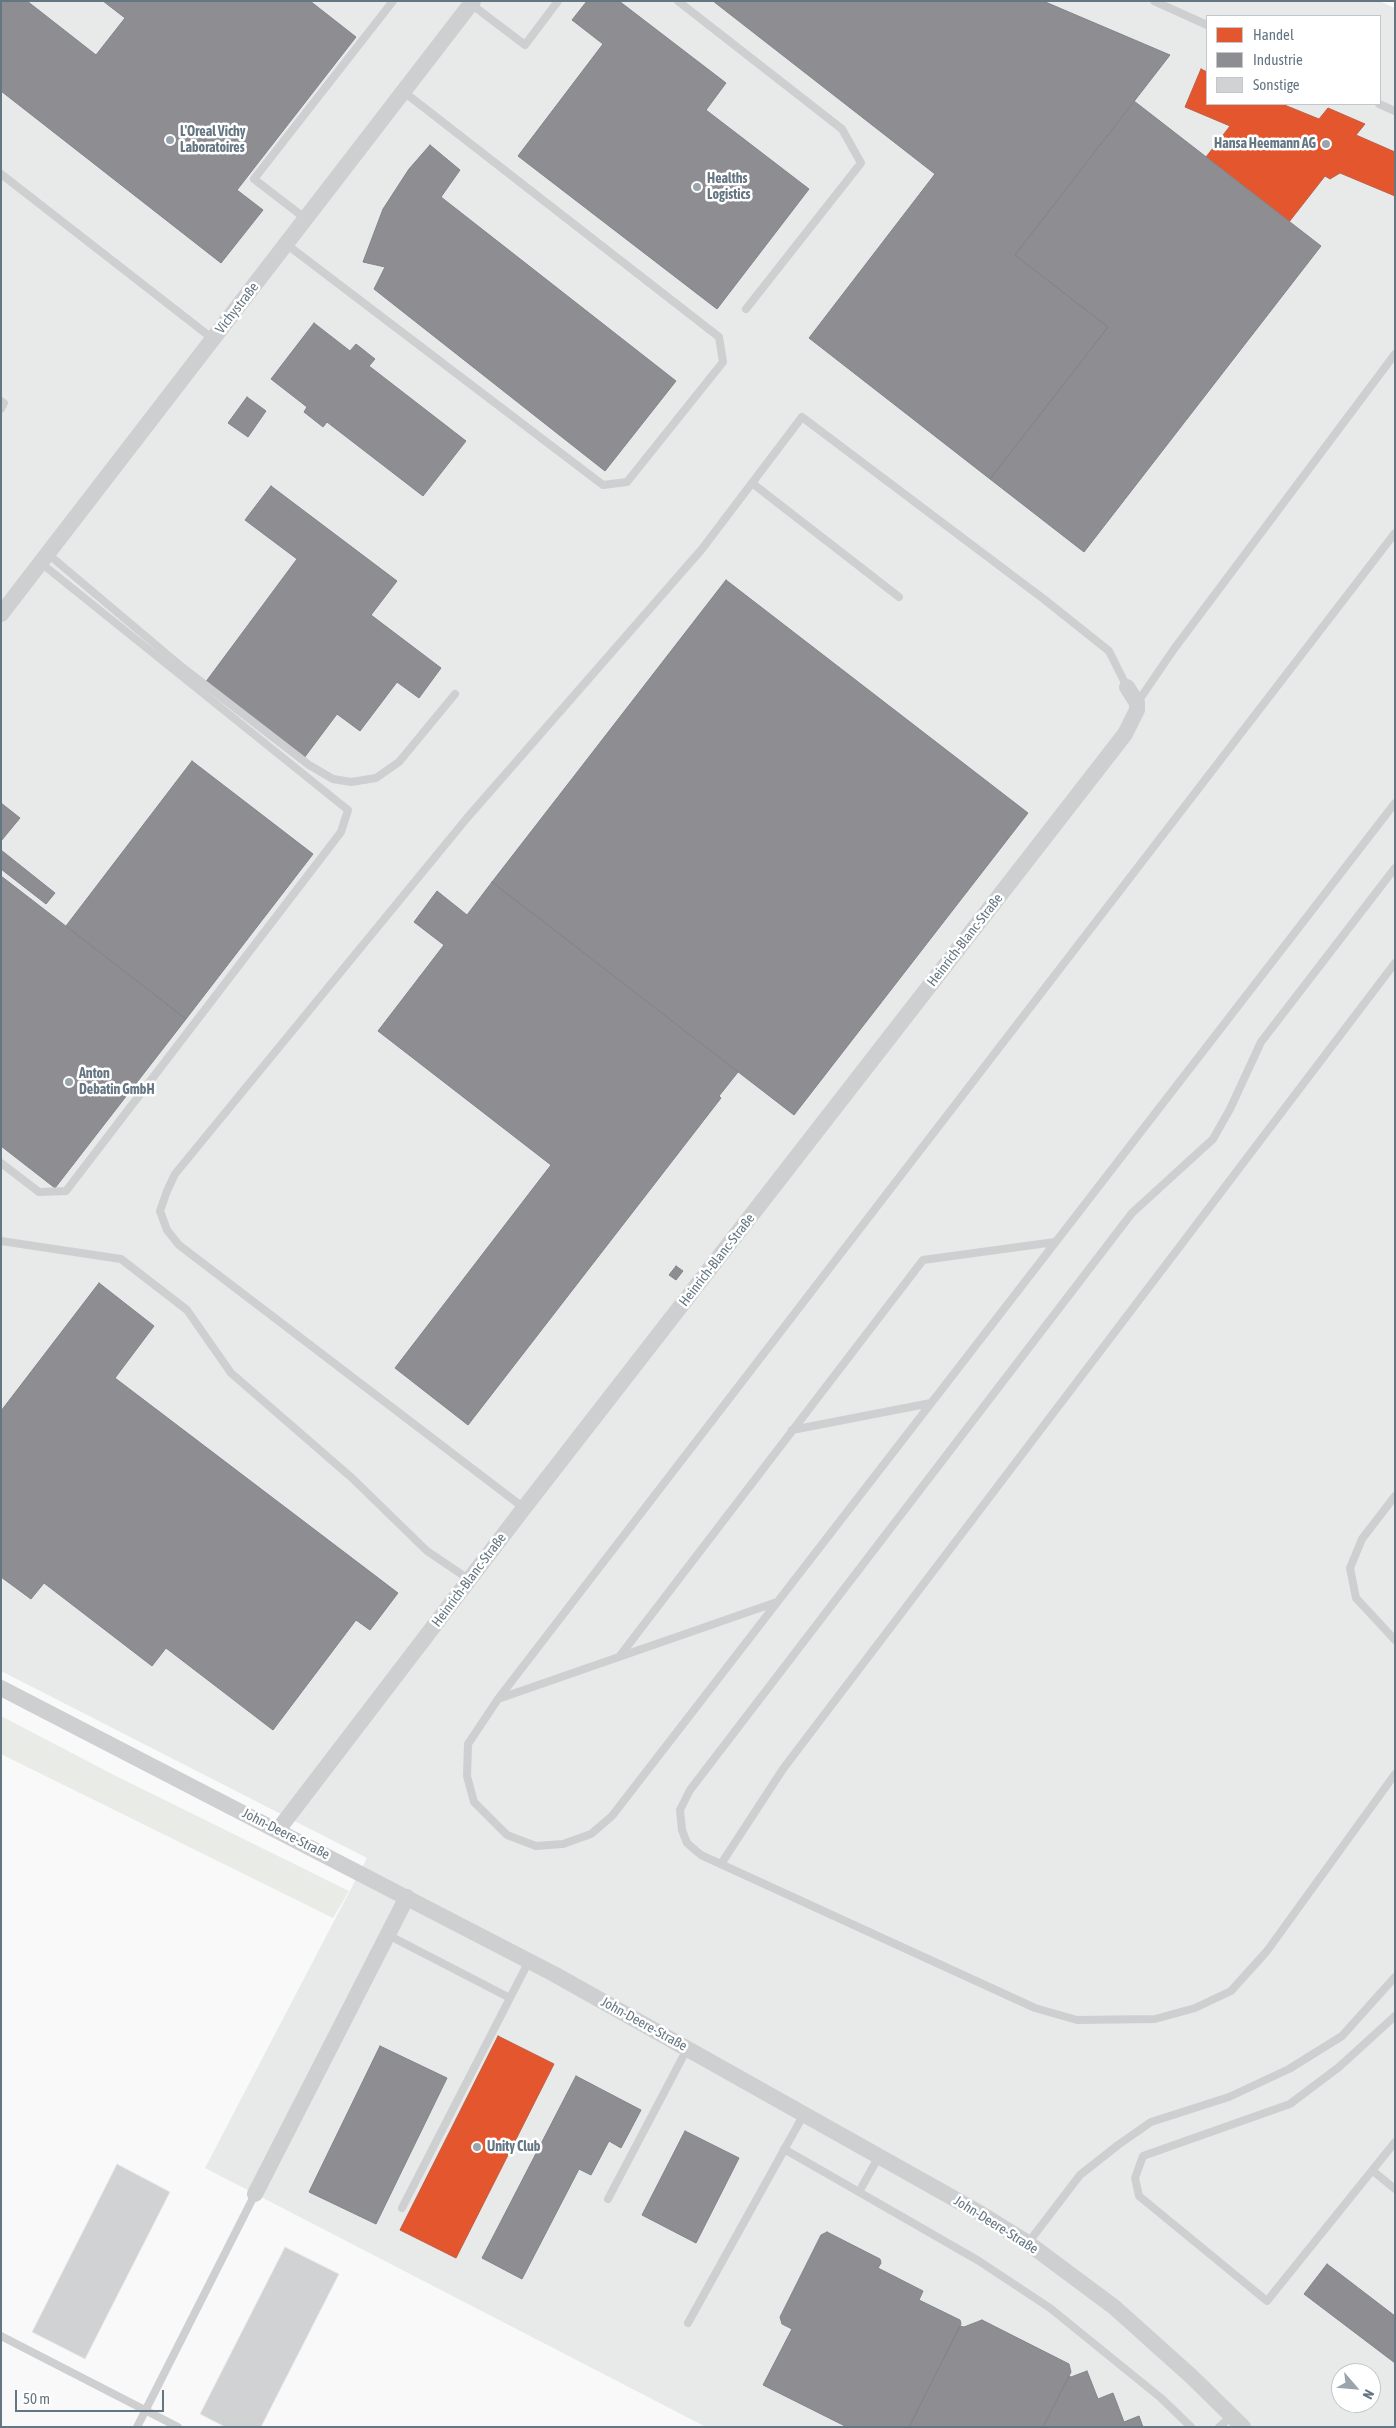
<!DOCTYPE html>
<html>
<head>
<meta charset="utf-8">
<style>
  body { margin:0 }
  #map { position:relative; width:1396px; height:2428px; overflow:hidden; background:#f9f9f9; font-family:"Asap Condensed",sans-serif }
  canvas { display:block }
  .frame { position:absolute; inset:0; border:2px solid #657683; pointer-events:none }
  .legend { position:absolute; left:1206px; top:15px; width:175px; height:90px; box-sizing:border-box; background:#fff; border:1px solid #c1c8cd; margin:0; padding:6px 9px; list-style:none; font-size:15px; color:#657683 }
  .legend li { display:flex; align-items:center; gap:10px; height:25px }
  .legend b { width:25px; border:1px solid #c1c8cd }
  .north { position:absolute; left:1331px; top:2363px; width:50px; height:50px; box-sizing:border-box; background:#fff; border:1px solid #c1c8cd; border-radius:50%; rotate:117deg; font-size:14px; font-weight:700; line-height:20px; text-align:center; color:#657683 }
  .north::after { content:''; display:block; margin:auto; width:18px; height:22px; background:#99a4ac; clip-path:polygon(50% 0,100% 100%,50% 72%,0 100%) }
  .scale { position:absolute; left:15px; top:2390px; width:149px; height:22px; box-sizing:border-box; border:2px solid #657683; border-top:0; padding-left:6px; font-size:15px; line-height:18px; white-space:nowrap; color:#657683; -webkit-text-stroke:4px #fff; paint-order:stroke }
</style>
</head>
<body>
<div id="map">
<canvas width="1396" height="2428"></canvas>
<div class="frame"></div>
<ul class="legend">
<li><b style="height:14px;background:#e4572e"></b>Handel</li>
<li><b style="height:14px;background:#8d8d92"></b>Industrie</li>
<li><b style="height:14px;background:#d0d2d3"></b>Sonstige</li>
</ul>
<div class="north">N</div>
<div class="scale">50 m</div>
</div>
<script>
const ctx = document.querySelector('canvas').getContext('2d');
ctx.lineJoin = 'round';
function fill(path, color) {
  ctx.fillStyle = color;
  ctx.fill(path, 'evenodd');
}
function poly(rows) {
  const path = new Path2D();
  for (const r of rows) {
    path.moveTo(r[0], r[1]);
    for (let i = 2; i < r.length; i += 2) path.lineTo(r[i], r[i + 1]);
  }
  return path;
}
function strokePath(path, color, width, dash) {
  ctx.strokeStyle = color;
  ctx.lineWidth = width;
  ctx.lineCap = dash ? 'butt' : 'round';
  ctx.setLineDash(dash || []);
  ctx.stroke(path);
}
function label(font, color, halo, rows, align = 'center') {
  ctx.font = font + ' "Asap Condensed",sans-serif';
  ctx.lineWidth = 5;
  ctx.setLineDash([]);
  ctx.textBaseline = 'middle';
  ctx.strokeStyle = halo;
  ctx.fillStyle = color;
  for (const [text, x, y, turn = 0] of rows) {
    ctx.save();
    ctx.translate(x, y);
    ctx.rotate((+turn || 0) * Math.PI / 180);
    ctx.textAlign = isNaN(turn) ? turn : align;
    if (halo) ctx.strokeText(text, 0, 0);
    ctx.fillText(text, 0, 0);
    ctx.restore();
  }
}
const built = poly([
  [1,1,1379,1,1395,8,1395,2427,706,2427,205,2168,367,1858,1,1671],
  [1207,16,1380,16,1380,104,1207,104],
  [1341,2373,1371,2373,1371,2403,1341,2403]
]);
const green = poly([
  [1,1716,114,1775,349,1891,333,1918,1,1754]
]);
const shops = poly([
  [1201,69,1207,72,1207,104,1282,104,1319,119,1328,108,1365,124,1356,135,1395,152,1395,196,1340,173,1330,179,1325,176,1289,222,1206,157,1230,126,1185,107,1201,69],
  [498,2036,554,2064,456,2258,400,2230,498,2036]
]);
const industry = poly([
  [1,1,27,1,96,55,125,18,103,1,310,1,356,37,237,190,263,210,221,263,1,91,1,1],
  [587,1,619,1,726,83,706,110,809,189,717,309,518,156,603,44,572,20,587,1],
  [713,1,1043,1,1170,55,1015,255,1108,327,990,479,809,338,935,174,713,1],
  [1134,101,1321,246,1084,552,990,479,1108,327,1015,255,1134,101],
  [430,145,460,170,441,197,676,381,605,471,374,289,385,267,363,262,383,209,409,169,430,145],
  [314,323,350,351,356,344,375,359,369,366,466,441,423,496,327,422,323,427,304,412,307,407,271,379,314,323],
  [247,397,266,411,248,437,228,423,247,397],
  [271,486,397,581,371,615,441,668,419,698,397,682,360,731,337,714,304,758,205,683,297,559,245,520,271,486],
  [726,580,1028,813,794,1115,492,882,726,580],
  [192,761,313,854,186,1019,66,926,192,761],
  [1,803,20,818,1,841,1,803],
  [1,850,55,893,46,904,1,869,1,850],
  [1,876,186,1019,55,1188,1,1146,1,876],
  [492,882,738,1072,719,1096,721,1098,468,1425,395,1368,551,1165,378,1031,444,945,414,922,437,891,467,915,492,882],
  [676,1266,683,1271,676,1280,669,1275,676,1266],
  [99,1283,154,1326,115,1378,398,1593,370,1630,356,1620,273,1730,166,1648,152,1666,44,1583,31,1599,1,1577,1,1411,99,1283],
  [380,2046,447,2078,376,2224,309,2192,380,2046],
  [576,2076,641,2110,621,2148,609,2141,591,2175,579,2169,522,2279,482,2258,576,2076],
  [685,2131,739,2158,696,2243,642,2215,685,2131],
  [827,2232,880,2259,881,2263,878,2268,923,2291,919,2300,960,2320,961,2324,909,2427,847,2427,763,2385,792,2329,782,2324,780,2317,821,2235,827,2232],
  [1327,2264,1395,2316,1395,2363,1304,2294,1327,2264],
  [982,2320,1069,2364,1071,2372,1043,2427,909,2427,960,2326,964,2327,982,2320],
  [1087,2371,1098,2399,1113,2393,1124,2422,1139,2416,1143,2427,1043,2427,1069,2376,1071,2377,1087,2371]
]);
const building = poly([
  [117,2164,170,2192,85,2359,32,2332,117,2164],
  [285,2247,339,2274,261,2427,225,2427,200,2414,285,2247]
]);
const lane = poly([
  [678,1,842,129,861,163,746,309],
  [1154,1,1207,25],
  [471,4,525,45,558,1],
  [1379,104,1395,111],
  [1,174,213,339],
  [306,219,254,179,393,1],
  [286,244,603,485,627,482,723,362,719,337,404,92],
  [1,401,4,403,1,409],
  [752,483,899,597],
  [1395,533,498,1699,468,1744,467,1776,474,1802,507,1835,536,1846,563,1844,591,1834,612,1816,1395,803],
  [48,554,182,667,309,765,333,779,351,782,376,778,399,762,455,694],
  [1137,703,1174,649,1395,354],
  [1395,868,1261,1042,1230,1109,1213,1139,1132,1213,690,1790,680,1810,682,1830,687,1843,701,1855,1035,2008,1077,2020,1155,2019,1195,2008,1231,1991,1267,1951,1395,1774],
  [1,1163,39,1192,66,1191,341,832,348,810,41,563],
  [1,1241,121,1259,187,1310,231,1373,352,1478,427,1551,470,1580],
  [792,1430,931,1403],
  [1395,1496,1362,1539,1350,1568,1356,1598,1395,1640],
  [524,1508,179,1245,167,1230,160,1211,167,1191,175,1174,467,818,702,549,802,417,1045,600,1109,651,1127,687],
  [619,1657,923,1260,1055,1242],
  [498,1699,777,1602],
  [721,1864,783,1769,1395,963],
  [388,1935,510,1998],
  [1395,2016,1339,2067,1290,2104,1143,2156,1135,2178,1139,2196,1267,2301,1395,2142],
  [784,2149,859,2192,879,2156],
  [1373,2171,1395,2189],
  [859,2192,979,2261,1050,2308,1161,2398,1191,2427],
  [608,2199,687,2049],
  [402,2208,529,1961],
  [1028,2243,1080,2175,1118,2145,1151,2122,1229,2097,1289,2069,1342,2036,1395,1977],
  [688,2323,804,2114],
  [1,2336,178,2427],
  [137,2427,255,2194],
  [1219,2427,1232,2416]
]);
const street = poly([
  [1,614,473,1],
  [1,1688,554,1974,978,2212,1028,2243,1114,2307,1192,2377,1243,2427],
  [278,1830,524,1508,1125,734,1137,710,1137,703,1127,687],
  [255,2194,407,1897]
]);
const markers = [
  [170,140,5,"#99a4ac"],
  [1326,144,5,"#99a4ac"],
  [697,187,5,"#99a4ac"],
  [69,1082,5,"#99a4ac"],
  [477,2147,5,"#99a4ac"]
];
const poiNames = [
  ["L'Oreal Vichy",180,132],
  ["Laboratoires",180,148],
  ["Hansa Heemann AG",1316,144,"right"],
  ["Healths",707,179],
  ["Logistics",707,195],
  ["Anton",79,1074],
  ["Debatin GmbH",79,1090],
  ["Unity Club",487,2147]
];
const streetNames = [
  ["Vichystraße",237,308,-52],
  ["Heinrich-Blanc-Straße",965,940,-52],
  ["Heinrich-Blanc-Straße",717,1260,-52],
  ["Heinrich-Blanc-Straße",469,1580,-53],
  ["John-Deere-Straße",286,1834,27],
  ["John-Deere-Straße",644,2024,29],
  ["John-Deere-Straße",996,2225,32]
];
fill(built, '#e8e9e9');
fill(green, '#e8ebe6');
fill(shops, '#e4572e');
strokePath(shops, '#be6048', 1);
fill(industry, '#8d8d92');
strokePath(industry, '#81868e', 1);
fill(building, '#d0d2d3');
strokePath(building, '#e8e8e8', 1);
strokePath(lane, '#cecfd0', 8);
strokePath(street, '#cecfd0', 16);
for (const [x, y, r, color] of markers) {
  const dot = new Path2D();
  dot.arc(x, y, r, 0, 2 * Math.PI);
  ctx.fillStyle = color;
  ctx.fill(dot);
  strokePath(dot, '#fff', 2);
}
label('bold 14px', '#657683', '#fff', poiNames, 'left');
label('14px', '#657683', '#fff', streetNames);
</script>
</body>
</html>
